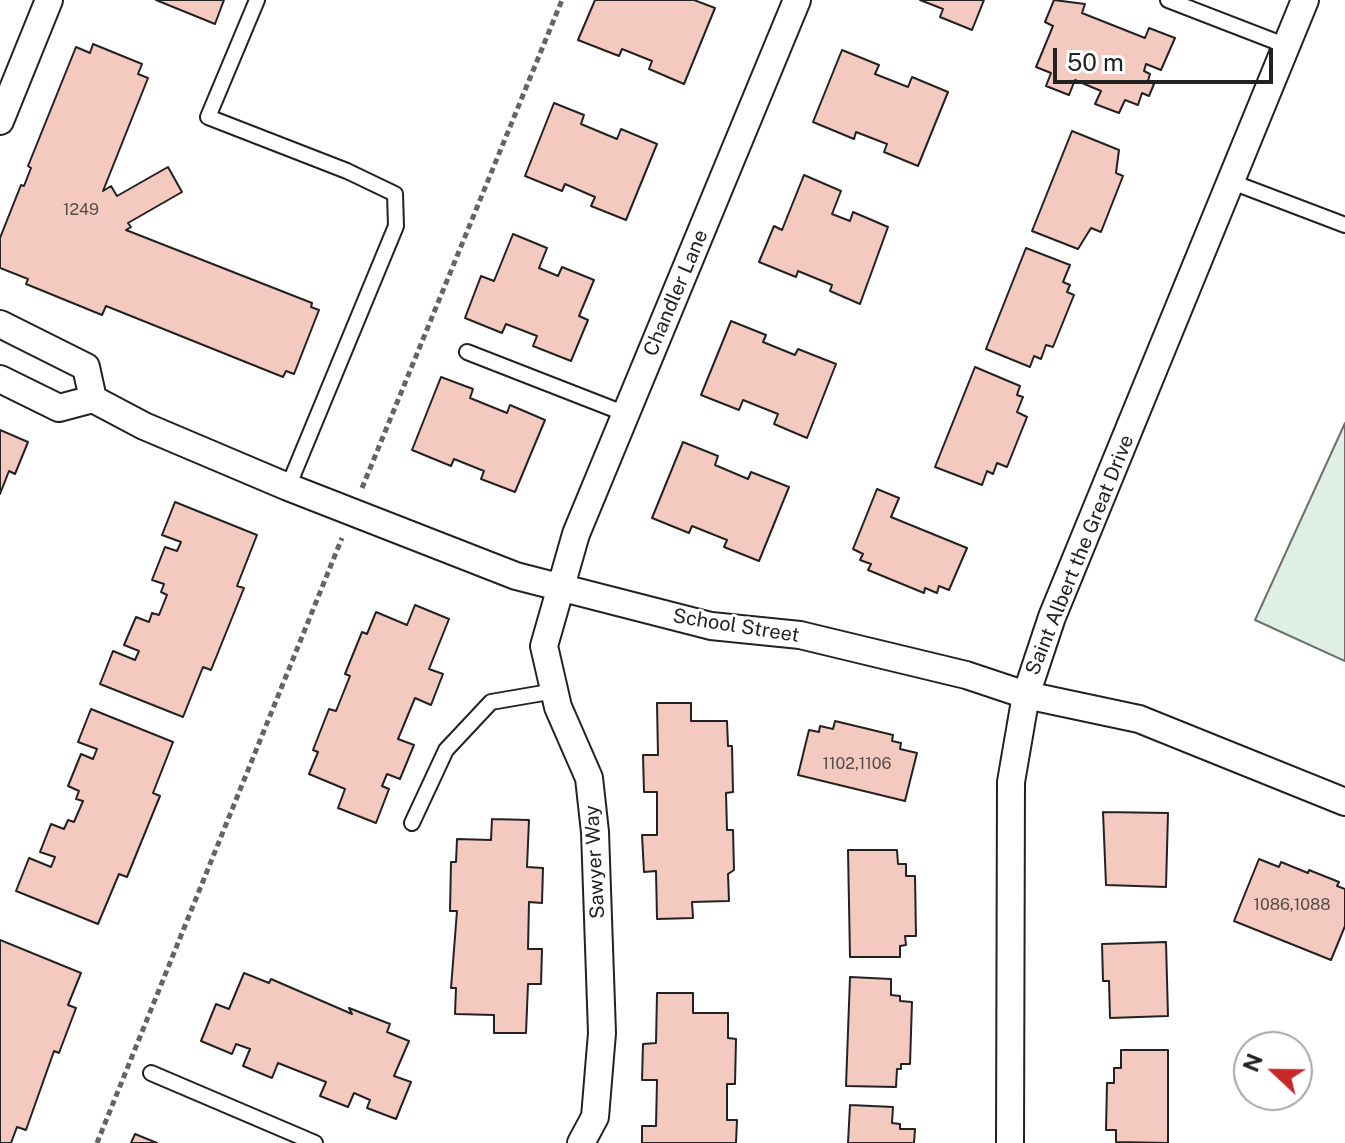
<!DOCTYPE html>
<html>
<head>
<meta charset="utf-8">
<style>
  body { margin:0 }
  #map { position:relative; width:1345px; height:1143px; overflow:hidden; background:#fff; font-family:"Public Sans",sans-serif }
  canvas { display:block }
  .north { position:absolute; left:1233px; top:1031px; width:80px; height:80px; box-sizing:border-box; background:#fff; border:2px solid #a7a7a7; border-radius:50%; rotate:292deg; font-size:22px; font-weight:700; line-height:32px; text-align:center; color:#222 }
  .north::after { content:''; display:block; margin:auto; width:28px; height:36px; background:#c62828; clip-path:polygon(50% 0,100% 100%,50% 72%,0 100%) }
  .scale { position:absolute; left:1053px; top:48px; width:220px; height:36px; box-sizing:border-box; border:4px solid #222; border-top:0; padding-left:10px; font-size:24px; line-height:28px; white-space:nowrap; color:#222; -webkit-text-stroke:6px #fff; paint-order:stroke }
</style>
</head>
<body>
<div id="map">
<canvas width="1345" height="1143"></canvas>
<div class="north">N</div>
<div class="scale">50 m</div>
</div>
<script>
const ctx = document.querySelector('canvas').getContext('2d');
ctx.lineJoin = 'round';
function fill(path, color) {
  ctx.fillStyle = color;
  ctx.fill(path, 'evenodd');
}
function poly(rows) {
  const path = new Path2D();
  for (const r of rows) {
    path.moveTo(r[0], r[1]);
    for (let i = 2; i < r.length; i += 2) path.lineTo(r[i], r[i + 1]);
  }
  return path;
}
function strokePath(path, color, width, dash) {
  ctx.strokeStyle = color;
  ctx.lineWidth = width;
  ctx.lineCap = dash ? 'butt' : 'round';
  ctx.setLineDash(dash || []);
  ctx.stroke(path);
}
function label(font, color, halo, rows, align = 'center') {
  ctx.font = font + ' "Public Sans",sans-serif';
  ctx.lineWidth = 6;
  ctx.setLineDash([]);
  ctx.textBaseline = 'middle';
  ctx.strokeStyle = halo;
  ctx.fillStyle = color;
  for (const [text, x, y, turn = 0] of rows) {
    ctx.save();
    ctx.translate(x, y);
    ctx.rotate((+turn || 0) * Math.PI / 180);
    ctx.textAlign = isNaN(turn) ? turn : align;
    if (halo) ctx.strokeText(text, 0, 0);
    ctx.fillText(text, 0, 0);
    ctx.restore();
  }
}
const green = poly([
  [1345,423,1345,661,1255,620,1345,423]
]);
const building = poly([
  [156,0,224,0,215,24,156,0],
  [595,0,694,0,715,8,684,84,649,69,652,61,622,49,619,56,578,40,595,0],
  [920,0,984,0,972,30,940,17,943,9,920,0],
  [1054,0,1085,4,1082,13,1145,38,1149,28,1175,38,1161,70,1146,64,1144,71,1150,74,1148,81,1154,84,1149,96,1142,93,1138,105,1125,100,1119,113,1095,104,1101,91,1075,80,1069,95,1046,86,1051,73,1036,67,1053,26,1045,22,1054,0],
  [93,44,142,64,138,74,148,78,103,191,111,186,117,196,168,167,182,192,128,223,131,227,126,230,312,303,311,307,319,310,294,374,286,371,283,377,106,306,102,315,26,284,28,279,0,268,0,238,21,185,24,186,31,168,28,166,76,47,90,53,93,44],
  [842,50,879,65,875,74,908,87,912,77,948,92,918,166,884,152,887,144,856,132,854,139,813,122,842,50],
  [554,103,584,115,581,124,617,139,621,129,657,144,626,220,591,206,595,197,565,184,562,191,525,176,554,103],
  [1072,131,1119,150,1116,173,1123,176,1101,232,1091,228,1078,249,1032,231,1072,131],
  [804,175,841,191,832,214,850,221,853,212,888,227,860,304,830,291,832,285,798,271,796,277,759,262,774,226,782,230,804,175],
  [513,234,547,248,539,268,558,276,562,267,594,280,579,316,588,320,571,361,533,346,537,336,506,324,502,333,465,318,481,276,494,281,513,234],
  [1026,248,1070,265,1063,282,1070,285,1067,292,1074,295,1053,347,1046,345,1041,359,1034,356,1030,367,986,349,1026,248],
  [731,321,766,335,763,342,795,355,798,349,836,364,807,438,774,424,778,414,743,400,739,410,701,395,731,321],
  [975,367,1020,386,1017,395,1023,397,1017,412,1027,417,1007,467,997,463,993,474,987,471,982,485,935,467,975,367],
  [441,377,473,389,470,398,507,413,510,405,545,420,515,492,481,479,484,471,454,459,451,466,412,450,441,377],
  [0,430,28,442,15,474,9,471,0,494,0,430],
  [683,442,718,456,715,465,748,479,751,472,789,487,759,561,724,547,727,540,692,526,689,533,652,518,683,442],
  [877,489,899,498,891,517,967,548,949,590,939,586,937,593,925,588,924,593,868,570,871,564,860,560,863,554,853,549,877,489],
  [175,502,257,535,237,586,244,588,211,670,203,667,183,717,100,684,113,651,135,660,139,651,124,645,136,617,149,622,152,613,159,615,167,595,161,592,164,584,152,580,165,547,177,551,181,542,162,535,175,502],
  [415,605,449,619,429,669,443,674,431,705,415,698,398,739,414,745,400,779,387,774,382,786,389,789,376,823,338,808,345,789,309,774,318,752,313,750,329,709,336,711,350,676,345,674,362,632,367,634,376,612,407,625,415,605],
  [657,703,691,703,691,721,727,721,728,746,732,746,733,792,726,793,727,830,733,830,734,870,728,874,729,901,692,902,693,918,657,919,656,871,644,872,642,835,657,835,657,792,644,792,643,755,658,755,657,703],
  [91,709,173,742,153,793,160,796,127,877,119,874,98,924,16,891,29,858,51,867,55,857,40,852,51,824,64,829,68,820,74,822,83,801,76,799,79,791,68,786,81,754,93,759,97,749,78,742,91,709],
  [835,721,893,735,892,741,901,743,900,749,917,753,905,801,798,775,809,730,819,732,820,726,833,729,835,721],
  [1103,812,1168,813,1166,887,1106,885,1103,812],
  [492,819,529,820,527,867,543,868,542,903,529,902,528,949,542,949,541,984,528,984,526,1033,494,1033,494,1015,455,1014,456,988,451,988,457,911,450,911,451,862,456,862,457,839,491,840,492,819],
  [848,850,897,850,898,864,906,864,906,876,915,876,916,936,905,936,906,945,900,946,900,957,850,957,848,850],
  [1259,859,1279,867,1281,862,1308,873,1309,870,1339,882,1337,886,1345,889,1345,926,1331,960,1234,921,1259,859],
  [0,940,81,973,68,1005,76,1008,59,1053,54,1051,26,1130,17,1127,11,1143,0,1143,0,940],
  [1166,942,1168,1016,1110,1018,1109,981,1103,981,1102,944,1166,942],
  [244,973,269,983,271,979,352,1014,349,1008,390,1024,387,1032,409,1041,394,1076,411,1082,396,1119,367,1108,370,1100,354,1093,348,1107,320,1096,326,1082,278,1063,272,1078,243,1066,250,1049,236,1044,232,1054,201,1041,216,1004,229,1009,244,973],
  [850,977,891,979,891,995,900,996,900,1001,912,1002,910,1064,901,1064,901,1069,897,1069,896,1087,846,1086,850,977],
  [657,993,693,993,693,1013,728,1013,728,1038,736,1039,735,1084,727,1084,727,1120,737,1120,736,1143,642,1143,642,1126,656,1126,657,1080,642,1080,643,1044,656,1043,657,993],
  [1121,1050,1168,1050,1168,1143,1116,1142,1116,1130,1106,1130,1107,1083,1114,1083,1114,1068,1121,1068,1121,1050],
  [850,1105,893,1107,892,1123,900,1124,900,1129,915,1129,914,1143,848,1143,850,1105],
  [135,1134,157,1143,131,1143,135,1134]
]);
const path = poly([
  [362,488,562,0],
  [97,1143,342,538]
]);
const lane = poly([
  [257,0,208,117,347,171,395,194,396,226,288,487],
  [1168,0,1287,46],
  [1232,182,1345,225],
  [467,352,626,414],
  [412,823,446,750,491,702,555,691],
  [151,1073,315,1143]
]);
const street = poly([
  [0,121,49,0],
  [0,324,86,367,93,399],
  [0,379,59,408,93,399,144,426,288,487,516,576,711,626,800,635,966,675,1026,695,1139,719,1345,802],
  [581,1143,595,1117,602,1033,595,832,589,778,558,707,544,646,576,534,797,0],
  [1010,1143,1011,782,1026,695,1052,617,1305,0]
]);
const numberNames = [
  ["1249",81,210],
  ["1102,1106",857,764],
  ["1086,1088",1292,905]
];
const streetNames = [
  ["Chandler Lane",676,293,-67],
  ["Saint Albert the Great Drive",1080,555,-68],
  ["School Street",736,626,9],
  ["Sawyer Way",595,862,-93]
];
fill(green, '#e0efe3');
strokePath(green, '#6f6f6f', 2);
fill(building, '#f3c9c0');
strokePath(building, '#222', 2);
strokePath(lane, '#222', 18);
strokePath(street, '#222', 30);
strokePath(path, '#646464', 5, [6, 4]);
strokePath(lane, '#fff', 14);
strokePath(street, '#fff', 26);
label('16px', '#564c4a', null, numberNames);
label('20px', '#222', '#fff', streetNames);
</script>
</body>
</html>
